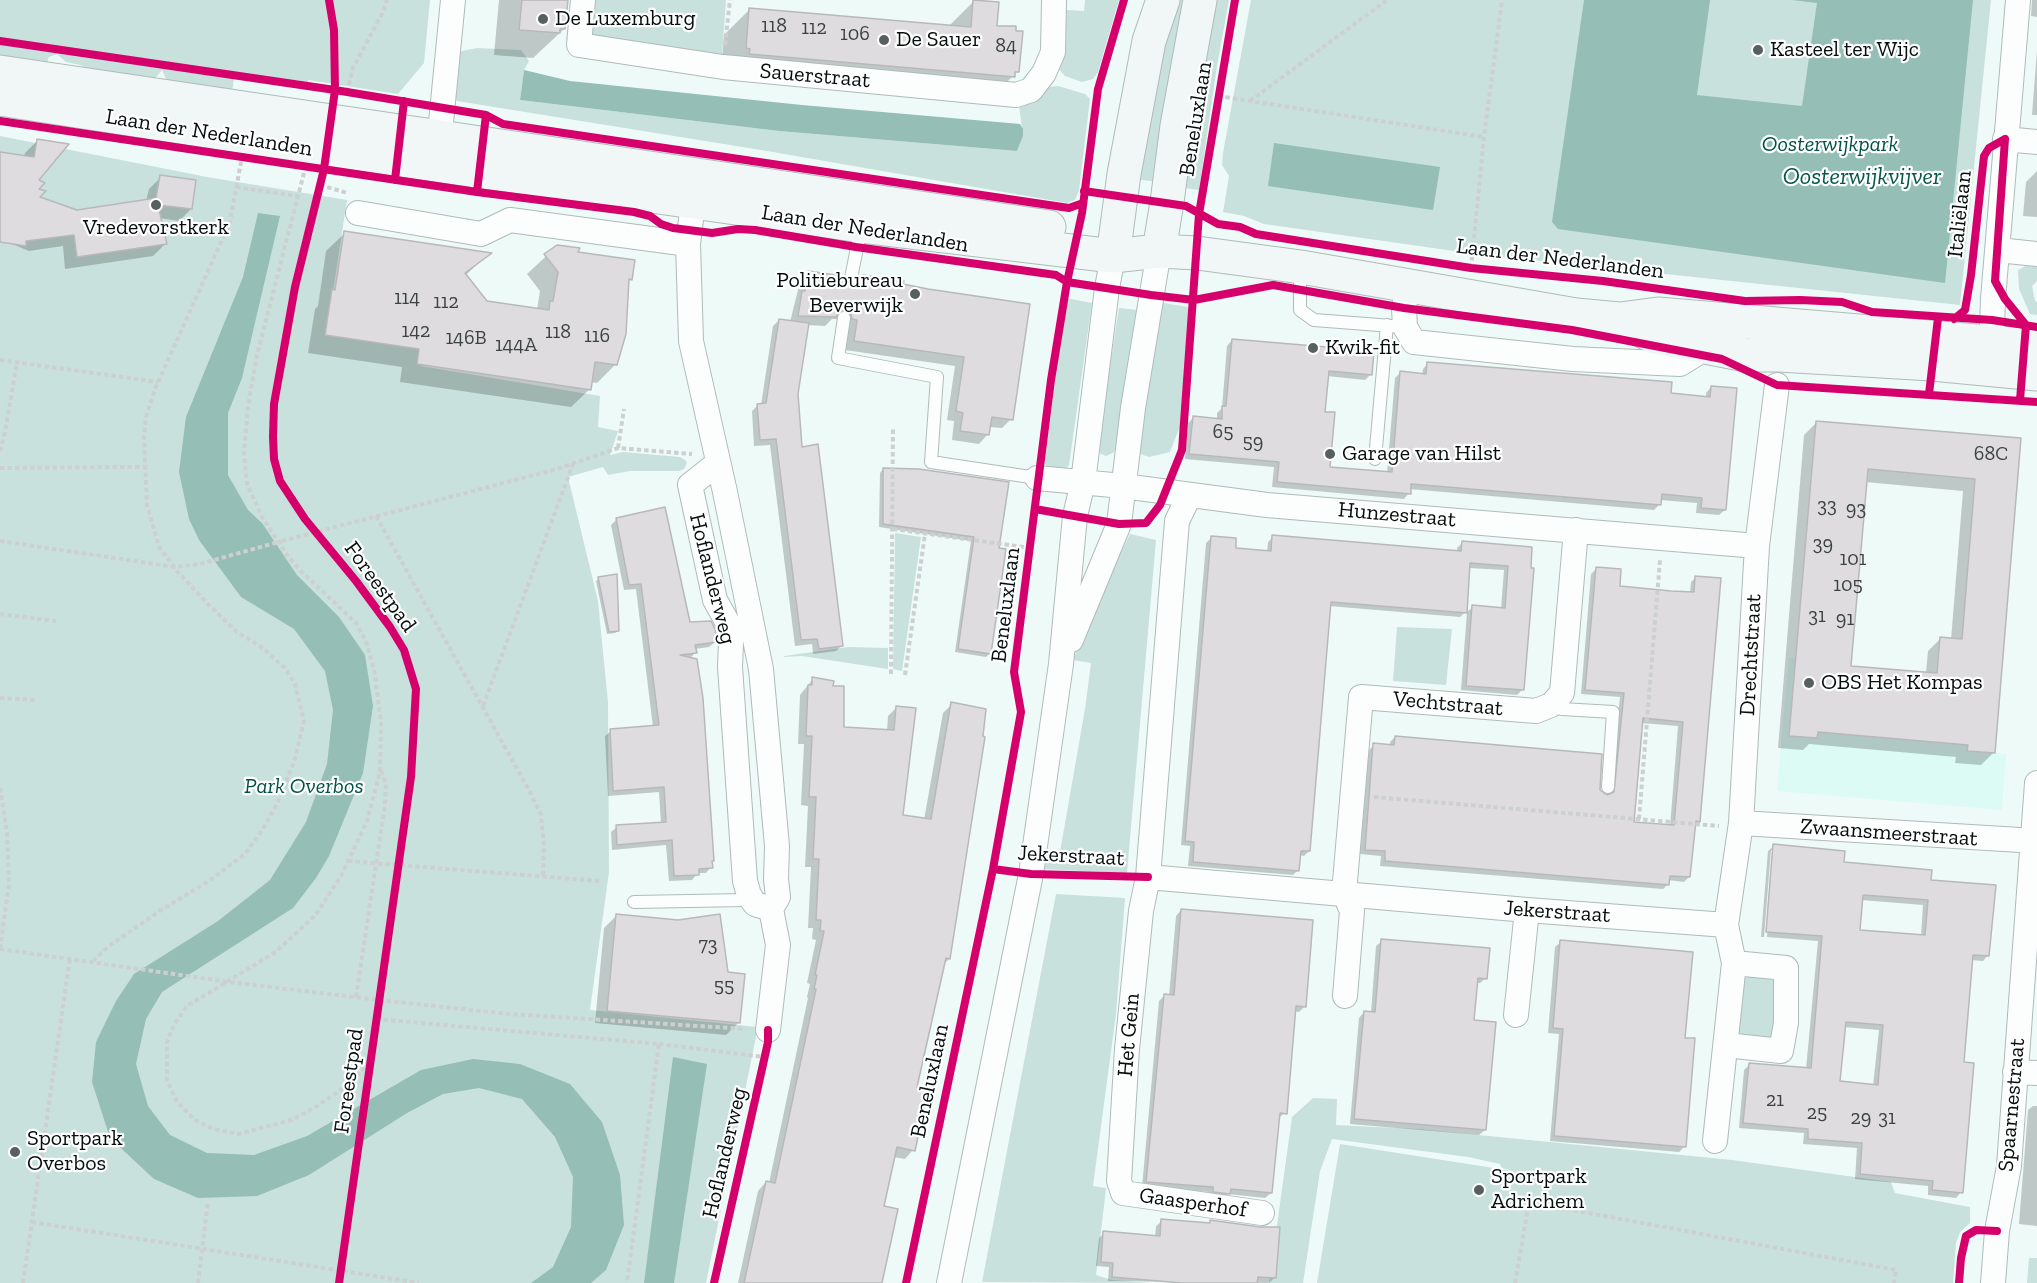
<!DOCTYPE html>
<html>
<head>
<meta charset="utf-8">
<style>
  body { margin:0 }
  canvas { display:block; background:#eefaf7 }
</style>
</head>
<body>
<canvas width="2037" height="1283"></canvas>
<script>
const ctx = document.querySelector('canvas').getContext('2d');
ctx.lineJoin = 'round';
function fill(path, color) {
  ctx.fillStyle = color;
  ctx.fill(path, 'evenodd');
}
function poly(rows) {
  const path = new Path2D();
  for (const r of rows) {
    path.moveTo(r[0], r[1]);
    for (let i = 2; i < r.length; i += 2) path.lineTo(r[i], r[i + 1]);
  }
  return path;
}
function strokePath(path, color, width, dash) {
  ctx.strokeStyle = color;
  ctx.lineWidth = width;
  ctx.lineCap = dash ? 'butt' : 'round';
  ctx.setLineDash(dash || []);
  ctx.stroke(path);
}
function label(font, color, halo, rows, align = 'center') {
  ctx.font = font + ' "Zilla Slab",serif';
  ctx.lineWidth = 4.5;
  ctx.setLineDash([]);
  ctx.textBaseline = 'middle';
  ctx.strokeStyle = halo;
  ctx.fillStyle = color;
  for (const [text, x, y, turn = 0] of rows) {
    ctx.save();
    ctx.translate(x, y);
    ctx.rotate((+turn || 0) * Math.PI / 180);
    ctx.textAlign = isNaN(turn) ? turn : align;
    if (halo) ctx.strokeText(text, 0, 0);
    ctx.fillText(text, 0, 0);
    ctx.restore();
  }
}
const built = poly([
  [1789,657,1851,666,2001,679,1995,753,2006,754,2002,810,1777,791]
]);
const green = poly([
  [0,0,430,0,424,63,398,94,308,80,308,82,235,72,232,92,175,86,166,79,162,70,152,82,95,73,80,65,66,62,57,54,49,57,46,65,0,68],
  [588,0,726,0,722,57,585,40],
  [1085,0,1119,0,1098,72,1093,79,1082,82,1065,76,1058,68,1066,10,1084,11],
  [1175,0,1191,0,1159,182,1134,179],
  [1209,0,1229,0,1217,66,1199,190,1178,187],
  [1251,0,1991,0,1960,305,1475,254,1264,224,1244,216,1223,212,1229,176,1222,165,1223,153],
  [477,48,521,50,529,61,524,70,520,100,779,131,1017,151,1023,136,1019,105,1048,87,1058,86,1085,94,1090,99,1079,190,1075,200,1067,203,761,150,457,101,451,85,456,56,462,51],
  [0,136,207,177,347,200,327,331,423,349,421,366,600,396,598,427,618,431,610,455,623,452,680,457,685,460,687,463,684,469,679,471,630,471,608,475,603,467,568,477,598,601,608,702,609,872,590,1010,758,1027,706,1283,0,1283],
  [2027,265,2037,266,2037,281,2032,286,2035,301,2037,302,2037,315,2030,314,2019,289,2018,270],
  [1066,298,1092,303,1069,465,1064,471,1046,468,1045,459],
  [1158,302,1194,308,1181,424,1170,452,1149,457,1137,453],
  [1119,308,1138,310,1117,447,1113,453,1106,456,1101,454,1097,449],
  [895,533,921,537,902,671,893,669],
  [1130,534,1156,540,1127,873,1040,869,1042,850,1060,852,1085,709,1091,663,1073,660,1089,618],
  [1397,627,1452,629,1446,685,1393,681],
  [848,647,888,648,888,669,802,656,784,657,784,656],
  [1056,894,1125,898,1116,1014,1093,1186,1106,1188,1096,1275,1112,1280,1151,1283,982,1282],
  [1751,975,1775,977,1779,987,1773,1038,1736,1034,1741,980],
  [1313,1098,1337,1099,1336,1125,1418,1129,1732,1160,1891,1182,1895,1193,1970,1207,1970,1223,1960,1232,1956,1243,1953,1283,1317,1283,1340,1144,1513,1171,1502,1168,1500,1164,1468,1157,1332,1139,1320,1171,1303,1283,1269,1283,1292,1117],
  [2029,1258,2037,1258,2037,1283,2027,1283]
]);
const water = poly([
  [1584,0,1710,0,1697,95,1802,106,1817,3,1792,0,1973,0,1945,283,1558,229,1552,222],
  [524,70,570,81,802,105,1020,124,1023,129,1023,136,1017,151,779,131,520,100],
  [1274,143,1440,167,1433,210,1268,186],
  [258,213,280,216,242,378,228,413,228,475,248,510,262,523,297,575,339,617,365,655,373,706,363,773,329,856,316,878,293,908,162,992,146,1019,136,1064,148,1106,170,1135,207,1153,254,1155,307,1136,421,1070,473,1059,520,1064,570,1084,602,1122,620,1175,624,1225,606,1270,591,1283,531,1283,553,1267,571,1227,573,1177,555,1137,522,1099,479,1088,443,1094,407,1113,309,1175,257,1196,198,1198,154,1179,110,1138,92,1082,96,1042,116,1001,134,974,218,921,270,880,306,822,327,764,333,710,325,671,294,629,241,597,199,540,189,519,179,472,186,417,243,277],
  [673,1057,707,1064,674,1283,644,1283]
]);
const shadow = poly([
  [499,0,566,0,564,29,533,58,494,55],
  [2032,0,2037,0,2037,17,2031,16],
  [974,1,1018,71,988,101,721,74,724,35,750,9,949,26],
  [2037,50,2037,115,2032,115],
  [37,141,38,198,76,212,146,201,149,189,161,177,191,209,179,221,159,218,165,244,153,256,65,269,63,246,29,251,0,239,0,153,24,157,25,153],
  [2037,171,2037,217,2023,216,2026,182],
  [345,233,488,254,465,276,486,302,537,310,540,291,527,274,557,246,630,279,628,282,616,364,597,383,591,382,590,389,571,407,400,382,402,367,308,353,315,309,318,306,326,251],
  [809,273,850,288,864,277,928,290,1011,419,1002,428,989,427,988,434,979,444,952,440,954,421,947,420,955,366,845,350,843,324,836,319,832,319,825,326,807,325,797,394,800,448,842,645,836,651,813,654,812,644,795,646,770,445,754,446,752,411,758,405,761,405,773,326,779,320,790,322,800,282],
  [1232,340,1371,374,1365,380,1327,376,1324,413,1329,468,1387,473,1395,378,1400,373,1422,375,1423,369,1428,363,1706,398,1706,393,1711,387,1725,510,1719,515,1696,513,1697,503,1660,500,1660,504,1654,510,1409,489,1409,493,1404,499,1272,487,1274,467,1185,459,1188,423,1193,418,1217,420,1217,413,1222,408,1227,346],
  [1816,423,2019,440,1993,753,1981,765,1955,763,1956,757,1809,744,1803,750,1778,748,1804,435],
  [1865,482,1963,491,1951,640,1940,639,1928,651,1926,673,1849,667],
  [883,469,997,549,990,653,986,657,955,652,971,541,879,527,880,473],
  [617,519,688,623,715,642,709,647,695,649,695,653,689,659,711,867,706,873,698,873,692,880,669,881,666,845,612,850,611,832,617,827,661,824,659,792,608,796,605,736,611,731,653,727,636,589,624,590,611,525],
  [1273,537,1457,552,1457,548,1462,543,1531,548,1522,690,1517,695,1461,690,1467,612,1473,607,1501,609,1504,570,1469,568,1465,612,1460,617,1329,606,1309,851,1304,856,1299,855,1298,870,1293,875,1188,866,1190,846,1181,845,1206,543,1211,538,1234,550,1267,553,1268,542],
  [1596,569,1618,587,1690,593,1691,582,1696,577,1699,821,1694,826,1689,877,1684,882,1668,880,1668,884,1663,889,1380,866,1381,856,1360,854,1369,750,1374,745,1390,746,1390,742,1395,737,1599,791,1603,796,1610,796,1620,697,1581,694,1591,574],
  [1641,723,1678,726,1670,827,1633,823],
  [599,578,618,631,615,633,607,634,596,581],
  [813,679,843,729,887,731,888,716,897,707,902,816,924,820,943,713,952,704,983,738,949,959,943,965,915,1088,913,1150,905,1159,894,1157,883,1208,880,1283,738,1283,758,1191,766,1182,769,1183,808,998,807,997,810,984,807,983,816,940,812,939,813,928,808,928,811,867,805,867,808,806,801,805,804,744,798,744,800,695],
  [1774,846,1842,864,1929,881,1988,955,1983,961,1971,960,1962,1064,1961,1192,1956,1198,1928,1195,1928,1186,1855,1179,1857,1148,1803,1144,1804,1133,1739,1128,1744,1070,1749,1065,1806,1069,1818,941,1767,937,1774,850,1771,850,1764,937,1761,937,1768,851],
  [1861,900,1923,905,1921,936,1859,931],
  [1844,1027,1879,1030,1873,1086,1839,1082],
  [1181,910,1304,1007,1299,1012,1294,1011,1285,1113,1278,1118,1271,1193,1265,1198,1228,1194,1224,1199,1208,1197,1209,1192,1142,1187,1159,1001,1164,996,1169,996,1176,916],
  [616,916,727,974,739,1022,726,1035,595,1023,604,928],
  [1382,941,1486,978,1480,983,1476,983,1473,1022,1485,1130,1479,1135,1350,1124,1359,1018,1364,1012,1371,1013,1376,946],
  [1561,942,1684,1039,1685,1146,1679,1152,1550,1141,1559,1034,1548,1033,1555,947],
  [2033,1106,2037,1106,2037,1226,2019,1224,2028,1110],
  [1162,1221,1208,1224,1211,1222,1260,1229,1275,1277,1269,1283,1108,1281,1109,1267,1096,1266,1099,1238,1104,1233,1155,1237,1156,1226]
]);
const building = poly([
  [522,0,568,0,565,29,560,29,560,33,519,30,522,0],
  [973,0,999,2,997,26,1016,26,1016,31,1023,31,1019,72,1015,72,1015,77,749,54,750,49,746,48,749,8,971,27,973,0],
  [37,139,69,144,39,180,45,183,39,189,46,191,40,197,77,210,156,198,160,175,196,180,192,209,158,205,167,244,77,257,74,235,26,241,26,246,0,242,0,152,34,157,37,139],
  [344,231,492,253,465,273,487,301,549,310,550,301,553,301,558,272,544,254,557,245,580,248,578,252,635,260,632,280,629,279,626,334,617,365,595,362,591,390,417,364,419,349,325,335,332,289,335,290,344,231],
  [808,271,843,276,845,284,850,286,857,284,859,279,863,279,863,275,904,281,903,284,928,289,1030,304,1013,420,992,417,989,435,960,431,963,413,956,411,964,357,854,341,857,320,852,319,851,314,846,310,840,311,836,317,798,316,802,291,805,291,808,271],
  [779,319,809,323,798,394,802,447,818,444,843,646,819,649,817,639,801,640,776,439,760,440,757,404,766,403,779,319],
  [1232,339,1374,351,1372,375,1329,371,1325,412,1335,412,1330,467,1392,472,1400,371,1426,374,1427,362,1672,382,1671,393,1710,397,1711,386,1737,388,1726,510,1701,508,1702,498,1662,494,1661,505,1411,484,1411,494,1277,482,1279,462,1189,454,1193,416,1222,419,1222,406,1226,406,1232,339],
  [1816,421,2021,438,1995,753,1967,751,1968,745,1818,732,1817,738,1789,736,1816,421],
  [1868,469,1975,479,1962,639,1940,637,1937,673,1851,666,1868,469],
  [883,468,919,469,1009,482,999,548,1006,549,991,654,958,649,974,537,883,524,883,468],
  [665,507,690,622,711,621,715,629,717,642,695,645,697,653,680,655,697,659,703,698,714,861,712,861,713,868,699,869,699,875,674,876,672,840,617,845,616,825,666,822,664,787,613,791,610,729,659,725,641,584,629,585,616,518,665,507],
  [1272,535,1461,551,1462,541,1532,547,1531,568,1534,568,1524,690,1466,686,1472,605,1505,608,1508,566,1470,563,1467,613,1331,602,1310,851,1301,851,1299,871,1193,862,1194,842,1185,841,1211,536,1236,538,1236,548,1271,551,1272,535],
  [1596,567,1621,569,1620,586,1671,591,1694,592,1695,576,1721,578,1700,822,1696,821,1690,877,1670,876,1669,885,1385,861,1385,851,1365,850,1373,743,1394,745,1395,736,1602,754,1600,790,1607,795,1614,792,1624,693,1585,690,1596,567],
  [1643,718,1683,722,1674,825,1634,822,1643,718],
  [617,574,619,631,609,632,598,577,617,574],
  [812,677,834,681,833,686,844,686,844,727,894,730,896,706,916,708,903,815,931,819,951,702,986,709,983,736,985,737,950,959,946,958,917,1087,928,1089,915,1151,897,1147,884,1206,898,1209,882,1283,744,1283,766,1181,775,1183,816,989,814,989,817,975,815,975,824,931,820,931,821,920,816,920,819,859,813,859,816,797,809,797,812,736,806,736,808,685,812,685,812,677],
  [1773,844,1845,851,1844,862,1932,870,1931,880,1996,885,1989,956,1973,955,1964,1062,1974,1063,1963,1193,1932,1190,1933,1181,1860,1174,1862,1143,1808,1139,1808,1129,1743,1123,1749,1063,1811,1068,1822,936,1766,932,1773,844],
  [1863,895,1928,900,1925,935,1860,930,1863,895],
  [1846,1022,1883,1025,1878,1085,1840,1081,1846,1022],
  [1181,909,1313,920,1306,1007,1296,1006,1287,1114,1280,1113,1272,1193,1231,1189,1230,1194,1213,1192,1213,1187,1146,1182,1164,994,1174,995,1181,909],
  [616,914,678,920,720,914,728,972,745,974,740,1023,607,1011,616,914],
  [1381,939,1490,948,1487,979,1478,978,1474,1020,1496,1022,1486,1130,1354,1119,1364,1011,1375,1012,1381,939],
  [1560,940,1693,952,1685,1038,1695,1038,1686,1147,1554,1136,1563,1029,1553,1028,1560,940],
  [1161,1219,1210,1223,1210,1220,1260,1227,1280,1227,1276,1278,1258,1277,1257,1283,1182,1283,1112,1277,1113,1263,1101,1262,1103,1231,1160,1236,1161,1219]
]);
const path = poly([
  [725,45,730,0],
  [347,92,353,68,383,12,387,0],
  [1218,96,1484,137],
  [1250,101,1387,0],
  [304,173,257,355,248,406,244,453,247,484,262,517,287,555,301,571,356,623,366,641,374,669,381,722,380,772,367,821,341,876,315,916,274,953,187,1006,174,1025,167,1042,167,1080,177,1102,195,1120,213,1129,238,1134,292,1120,317,1106,345,1087,370,1063],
  [320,185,347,193],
  [236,187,298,196],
  [1471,268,1484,137,1502,0],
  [0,360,158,382],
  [618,448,624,409],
  [0,451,5,432,17,363],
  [0,468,145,467],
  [376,516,530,792,541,815,544,845,543,876],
  [893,529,1031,548],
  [0,541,175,567,200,564],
  [282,541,557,469,618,448,692,454],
  [0,614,56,621],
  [891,674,893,428],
  [905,675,925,534],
  [0,698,36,700],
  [483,706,573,464],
  [0,788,7,832,9,884,0,949],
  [1374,797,1719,826],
  [1639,819,1660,560],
  [348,861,599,881],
  [0,949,229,982,379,1000,509,1014,746,1029],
  [93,961,109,946,161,910,209,881,245,854,263,829,278,802,295,759,304,721,295,684,285,668,260,646,237,632,210,606,177,571,159,547,147,505,144,437,146,417,155,389,230,222,241,162],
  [356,997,385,805,386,784,381,770],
  [376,1019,659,1044,627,1283],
  [659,1044,764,1057],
  [32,1222,419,1283],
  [23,1283,70,958],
  [198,1283,208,1201],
  [1515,1283,1529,1202,1896,1270,1894,1283]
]);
const lane = poly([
  [1300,268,1300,310,1314,320,1405,327],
  [851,278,861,228],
  [844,318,838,358,937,377,931,462,1037,478],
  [1375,459,1387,325],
  [1551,705,1562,709,1613,712,1608,787],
  [634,902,745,900,751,898]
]);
const street = poly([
  [583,0,579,45,723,67,1016,95,1031,90,1044,73,1053,52,1054,0],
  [2005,139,2037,142],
  [438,153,453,0],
  [695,187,688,244,691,341,725,492,761,669,777,846,776,879,778,897,771,909,778,945,768,1030],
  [358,213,481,234,510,220,688,244],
  [1998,250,2037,254],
  [1407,287,1404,308,1405,327,1414,342,1573,359,1680,364,1696,354,1700,335],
  [1991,357,1993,299,2018,0],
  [718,463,690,485,715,600,729,625,731,642,730,667,745,881,749,895,755,904,771,909],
  [1037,478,1123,486,1267,505,1757,546],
  [1189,496,1177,521,1148,877,1141,911,1127,1049,1119,1181,1123,1193,1262,1213],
  [1071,640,1119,524,1133,408,1159,251],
  [1741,823,2037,841],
  [1148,877,1527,910,1726,925],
  [1345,996,1352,911,1344,893,1361,697,1536,711,1551,705,1562,693,1576,530],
  [1516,1015,1527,910],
  [1726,1045,1781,1051,1786,1023,1786,968,1734,963],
  [2015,1072,2037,1073],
  [1715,1141,1734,963,1726,925,1741,823,1757,546,1777,385],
  [949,1283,1031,874,1061,664,1075,516,1083,482,1107,288,1113,256],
  [1993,1283,1997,1231,2009,1166,2037,783]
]);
const secondary = poly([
  [0,72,1049,227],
  [0,99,309,147,861,226,1113,256,1159,251,1197,253,1301,267,1576,315,1620,319,1658,314,2037,346],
  [1159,251,1167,202,1177,126,1200,0],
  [1113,256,1124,174,1149,41,1163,0],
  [1620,319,1654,337,1746,355,1779,355,1932,364,2037,374]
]);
const pathBridge = poly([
  [200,564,282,541]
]);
const cycleway = poly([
  [329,0,334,30,335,90,324,169,295,287,274,404,273,437,274,459,280,481,305,519,356,581,390,627,404,650,416,689,411,777,339,1283],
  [0,41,335,90,486,115,503,124,1069,208,1083,203],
  [0,121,477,192,634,212,650,216,661,224,673,228,712,233,738,229,755,230,856,247,1056,275,1067,282,1151,295,1194,300,1273,285,1404,308,1572,330,1722,359,1777,385,2037,402],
  [2005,139,1995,281,2005,299,2026,325,2020,400],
  [395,180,404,101],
  [1084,191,1186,206,1218,224,1240,227,1256,234,1471,268,1603,281,1745,301,1800,300,1842,302,1872,312,1992,320,2037,327],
  [477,192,486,115],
  [1954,319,1965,310,1971,275,1984,156,1989,148,2005,139],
  [1929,394,1938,318],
  [1035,509,1119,524,1146,523,1160,505,1182,450,1199,214,1235,0],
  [993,869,1031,874,1148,877],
  [714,1283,762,1069,768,1042,768,1030],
  [906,1283,993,869,1021,712,1014,672,1051,380,1067,282,1082,213,1098,89,1124,0],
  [1959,1283,1961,1258,1966,1236,1976,1230,1997,1231]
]);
const markers = [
  [543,19,6,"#56615f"],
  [884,40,6,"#56615f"],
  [1758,50,6,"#56615f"],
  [156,205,6,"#56615f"],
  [915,294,6,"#56615f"],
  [1313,348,6,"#56615f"],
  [1330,454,6,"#56615f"],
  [1809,683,6,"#56615f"],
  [15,1152,6,"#56615f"],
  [1479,1190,6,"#56615f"]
];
const numberNames = [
  ["118",774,26],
  ["112",814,28],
  ["106",855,34],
  ["84",1006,46],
  ["114",407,298],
  ["112",446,302],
  ["142",416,331],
  ["118",558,332],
  ["116",597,336],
  ["146B",466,338],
  ["144A",516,345],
  ["65",1223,432],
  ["59",1253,442],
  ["68C",1991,454],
  ["33",1827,506],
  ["93",1856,509],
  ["39",1823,544],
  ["101",1853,559],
  ["105",1848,585],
  ["31",1817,616],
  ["91",1845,619],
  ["73",708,945],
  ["55",724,986],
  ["21",1775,1100],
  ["25",1817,1113],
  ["29",1861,1118],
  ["31",1887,1118]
];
const poiNames = [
  ["De Luxemburg",555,19],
  ["De Sauer",896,40],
  ["Kasteel ter Wijc",1770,50],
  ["Vredevorstkerk",156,228,"center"],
  ["Politiebureau",903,281,"right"],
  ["Beverwijk",903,306,"right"],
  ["Kwik-fit",1325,348],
  ["Garage van Hilst",1342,454],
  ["OBS Het Kompas",1821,683],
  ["Sportpark",27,1139],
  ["Overbos",27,1164],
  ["Sportpark",1491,1177],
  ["Adrichem",1491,1202]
];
const streetNames = [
  ["Sauerstraat",815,76,5],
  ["Beneluxlaan",1196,119,-81],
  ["Laan der Nederlanden",209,133,9],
  ["Italiëlaan",1960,214,-84],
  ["Laan der Nederlanden",865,229,9],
  ["Laan der Nederlanden",1560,259,7],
  ["Hunzestraat",1397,515,5],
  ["Hoflanderweg",712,579,76],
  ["Foreestpad",380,587,54],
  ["Beneluxlaan",1006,605,-83],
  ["Drechtstraat",1751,655,-87],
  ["Vechtstraat",1448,704,5],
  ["Zwaansmeerstraat",1889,833,4],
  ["Jekerstraat",1071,856,3],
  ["Jekerstraat",1557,912,4],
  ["Het Gein",1129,1035,-85],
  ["Foreestpad",349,1081,-82],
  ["Beneluxlaan",930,1081,-78],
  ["Spaarnestraat",2012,1105,-85],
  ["Hoflanderweg",725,1153,-77],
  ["Gaasperhof",1193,1203,8]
];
const parkNames = [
  ["Oosterwijkpark",1830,145],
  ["Park Overbos",304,787]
];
const waterNames = [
  ["Oosterwijkvijver",1862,177]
];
fill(built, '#dbfbf4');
fill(green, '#c9e1dc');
fill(water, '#95beb6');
fill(shadow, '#0003');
fill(building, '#dfdcdf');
strokePath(building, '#b8b8ba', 1.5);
strokePath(lane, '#afbbb9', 14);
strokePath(street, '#afbbb9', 26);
strokePath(secondary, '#afbbb9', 35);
strokePath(path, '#ccd0cf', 4, [4.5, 3]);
strokePath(lane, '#fcfefe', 12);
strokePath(street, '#fcfefe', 24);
strokePath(secondary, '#f1f7f6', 33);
strokePath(pathBridge, '#ccd0cf', 4, [4.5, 3]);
strokePath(cycleway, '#d6006c', 8);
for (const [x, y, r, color] of markers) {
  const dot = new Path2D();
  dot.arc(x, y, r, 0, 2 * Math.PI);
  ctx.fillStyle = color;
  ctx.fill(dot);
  strokePath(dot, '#fff', 2);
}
label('20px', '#3b4242', null, numberNames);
label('22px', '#040f0d', '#fff', poiNames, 'left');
label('22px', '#040f0d', '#fff', streetNames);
label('italic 22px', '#005247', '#fff', parkNames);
label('italic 24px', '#06574c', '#fff', waterNames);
</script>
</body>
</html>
